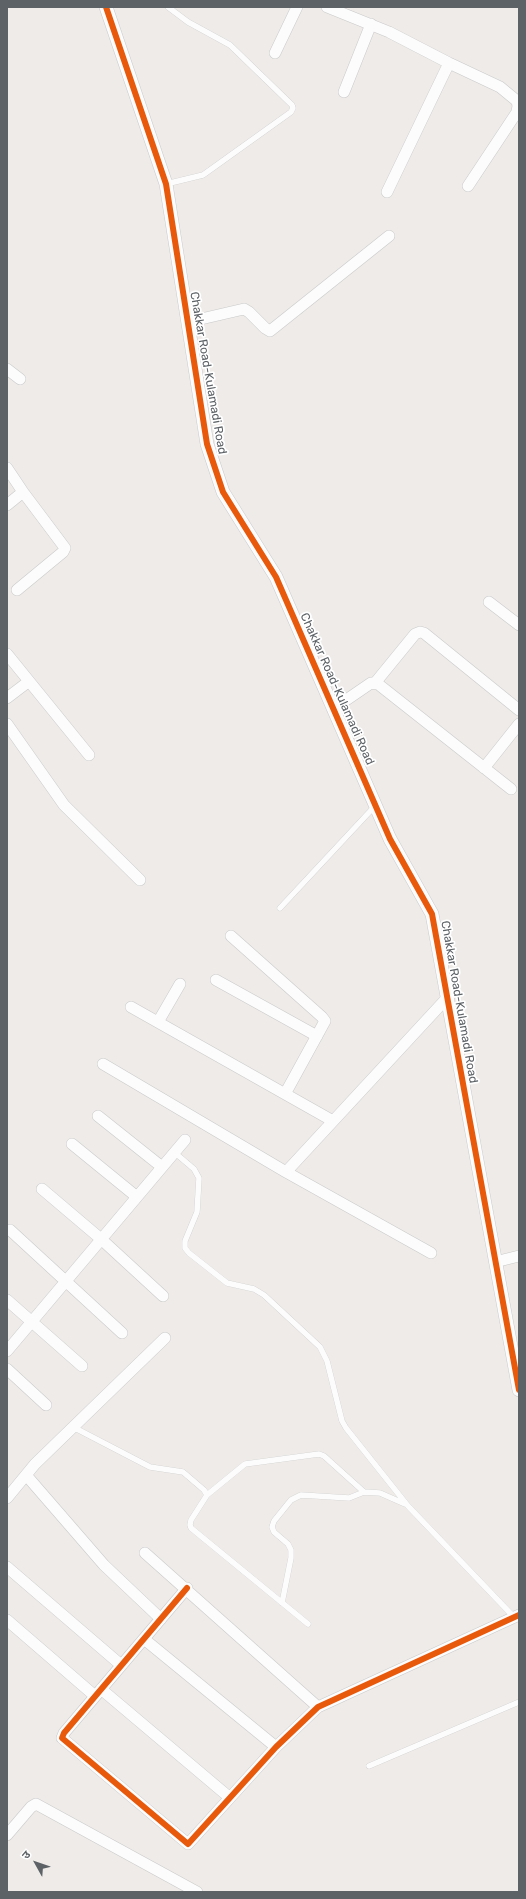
<!DOCTYPE html>
<html>
<head>
<meta charset="utf-8">
<style>
  body { margin:0 }
  #map { position:relative; width:526px; height:1899px; overflow:hidden; background:#eeebe8; font-family:Rubik,"Noto Sans Devanagari",sans-serif }
  canvas { display:block }
  .frame { position:absolute; inset:0; border:8px solid #5d6266; pointer-events:none }
  .north { position:absolute; left:16px; top:1843px; width:40px; height:40px; -webkit-text-stroke:3px #fff; paint-order:stroke; rotate:310deg; font-size:11px; font-weight:700; line-height:16px; text-align:center; color:#5d6266 }
  .north::after { content:''; display:block; margin:auto; width:14px; height:18px; background:#5d6266; clip-path:polygon(50% 0,100% 100%,50% 72%,0 100%) }
</style>
</head>
<body>
<div id="map">
<canvas width="526" height="1899"></canvas>
<div class="frame"></div>
<div class="north">उ</div>
</div>
<script>
const ctx = document.querySelector('canvas').getContext('2d');
ctx.lineJoin = 'round';
function poly(rows) {
  const path = new Path2D();
  for (const r of rows) {
    path.moveTo(r[0], r[1]);
    for (let i = 2; i < r.length; i += 2) path.lineTo(r[i], r[i + 1]);
  }
  return path;
}
function strokePath(path, color, width, dash) {
  ctx.strokeStyle = color;
  ctx.lineWidth = width;
  ctx.lineCap = dash ? 'butt' : 'round';
  ctx.setLineDash(dash || []);
  ctx.stroke(path);
}
function label(font, color, halo, rows, align = 'center') {
  ctx.font = font + ' Rubik,sans-serif';
  ctx.lineWidth = 3.5;
  ctx.setLineDash([]);
  ctx.textBaseline = 'middle';
  ctx.strokeStyle = halo;
  ctx.fillStyle = color;
  for (const [text, x, y, turn = 0] of rows) {
    ctx.save();
    ctx.translate(x, y);
    ctx.rotate((+turn || 0) * Math.PI / 180);
    ctx.textAlign = isNaN(turn) ? turn : align;
    if (halo) ctx.strokeText(text, 0, 0);
    ctx.fillText(text, 0, 0);
    ctx.restore();
  }
}
const service = poly([
  [166,184,203,175,291,112,293,108,292,105,230,45,188,22,168,7],
  [280,908,375,806],
  [174,1152,194,1169,199,1178,197,1212,185,1241,185,1248,189,1253,227,1283,254,1289,264,1295,320,1347,327,1361,342,1421,346,1428,408,1506,514,1617],
  [73,1427,150,1467,183,1472,204,1490,207,1495,191,1520,190,1525,191,1528,308,1624],
  [207,1495,245,1464,319,1454,324,1456,364,1492],
  [282,1603,291,1558,291,1550,288,1544,274,1532,272,1527,274,1521,291,1500,301,1495,349,1498,364,1492,380,1493,405,1504],
  [369,1766,519,1702]
]);
const minor = poly([
  [327,7,389,32,449,63,500,87,517,101,518,106,517,112,468,186],
  [275,53,297,7],
  [344,92,371,24],
  [387,192,449,63],
  [188,322,244,309,249,312,265,328,270,331,389,236],
  [7,369,20,379],
  [7,468,23,492,65,548,63,552,17,590],
  [7,505,23,492],
  [489,602,519,625],
  [7,654,89,755],
  [375,683,415,634,420,632,424,633,519,710],
  [7,698,28,682],
  [333,709,371,683,378,684,511,789],
  [7,724,64,805,140,880],
  [484,768,519,724],
  [231,936,322,1017,325,1021,285,1094],
  [216,980,317,1036],
  [131,1007,333,1121],
  [158,1022,180,984],
  [103,1064,286,1172,431,1253],
  [98,1116,162,1167],
  [72,1144,137,1197],
  [286,1172,447,998],
  [42,1189,101,1239,163,1296],
  [10,1230,122,1333],
  [495,1262,519,1256],
  [7,1300,82,1366],
  [7,1351,185,1140],
  [7,1369,46,1405],
  [26,1475,104,1565,161,1619],
  [7,1498,35,1464,165,1338],
  [145,1553,318,1707],
  [7,1567,121,1665],
  [187,1588,64,1733,62,1738,188,1844,276,1747,318,1707,519,1615],
  [7,1620,95,1696],
  [144,1639,276,1747],
  [101,1689,229,1797],
  [7,1835,31,1807,36,1804,197,1892]
]);
const tertiary = poly([
  [106,7,166,184,207,444,223,492,276,577,390,839,432,914,519,1390]
]);
const cycleway = poly([
  [106,7,166,184,207,444,223,492,276,577,390,839,432,914,519,1390],
  [187,1588,64,1733,62,1738,188,1844,276,1747,318,1707,519,1615]
]);
const streetNames = [
  ["Chakkar Road-Kulamadi Road",208,373,80],
  ["Chakkar Road-Kulamadi Road",337,689,66],
  ["Chakkar Road-Kulamadi Road",459,1002,80]
];
strokePath(service, '#cacaca', 6);
strokePath(minor, '#cacaca', 12);
strokePath(tertiary, '#cacaca', 14);
strokePath(service, '#fcfcfc', 5.5);
strokePath(minor, '#fcfcfc', 11);
strokePath(tertiary, '#fcfcfc', 13);
strokePath(cycleway, '#e8590c', 6);
label('12px', '#5d6266', '#fff', streetNames);
</script>
</body>
</html>
